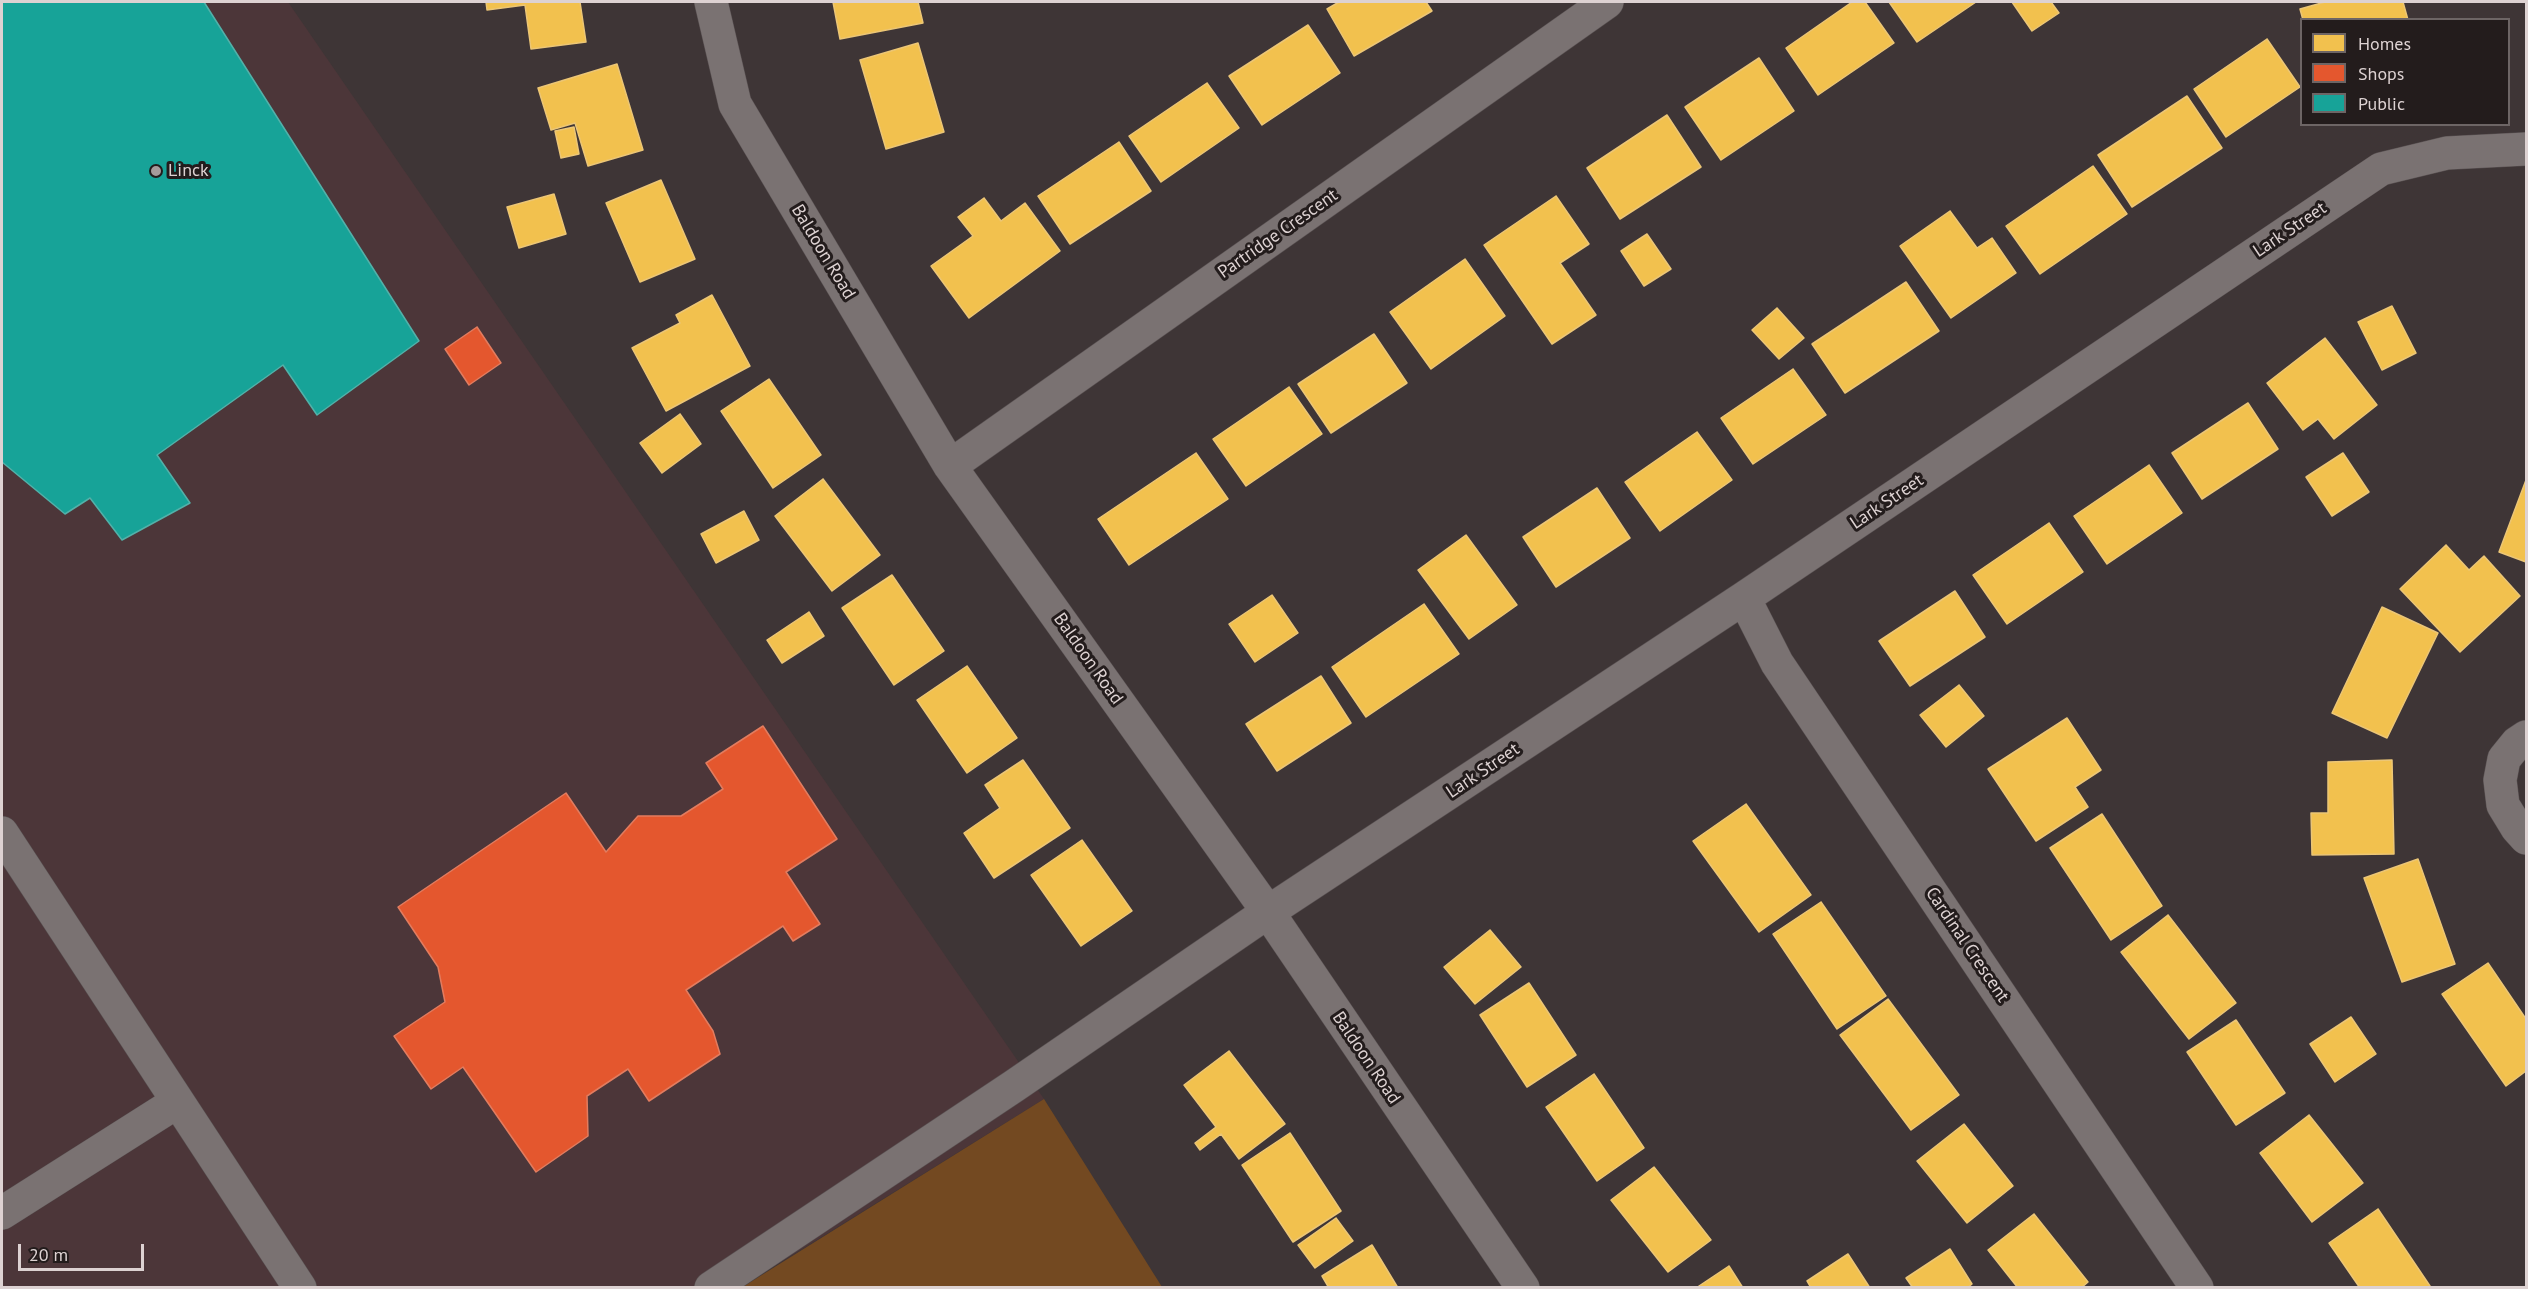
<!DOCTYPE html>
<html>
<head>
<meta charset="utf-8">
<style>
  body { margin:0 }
  #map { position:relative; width:2528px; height:1289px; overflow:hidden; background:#3e3536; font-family:"PT Sans",sans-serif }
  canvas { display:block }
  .frame { position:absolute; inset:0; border:3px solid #ddd2d2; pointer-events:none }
  .legend { position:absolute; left:2300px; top:18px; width:210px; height:108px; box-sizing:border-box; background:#231c1c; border:2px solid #6d6565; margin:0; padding:8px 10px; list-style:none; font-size:18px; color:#ddd2d2 }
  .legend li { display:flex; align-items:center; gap:12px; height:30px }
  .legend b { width:30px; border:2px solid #6d6565 }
  .scale { position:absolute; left:18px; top:1244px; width:126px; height:27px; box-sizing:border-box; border:3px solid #ddd2d2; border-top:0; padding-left:8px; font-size:18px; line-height:21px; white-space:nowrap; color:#ddd2d2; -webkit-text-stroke:4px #231c1c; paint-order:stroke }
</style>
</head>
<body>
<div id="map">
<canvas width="2528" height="1289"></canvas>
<div class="frame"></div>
<ul class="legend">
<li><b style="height:16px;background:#f2c14e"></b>Homes</li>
<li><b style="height:16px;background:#e4572e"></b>Shops</li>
<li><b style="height:16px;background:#17a398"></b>Public</li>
</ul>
<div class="scale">20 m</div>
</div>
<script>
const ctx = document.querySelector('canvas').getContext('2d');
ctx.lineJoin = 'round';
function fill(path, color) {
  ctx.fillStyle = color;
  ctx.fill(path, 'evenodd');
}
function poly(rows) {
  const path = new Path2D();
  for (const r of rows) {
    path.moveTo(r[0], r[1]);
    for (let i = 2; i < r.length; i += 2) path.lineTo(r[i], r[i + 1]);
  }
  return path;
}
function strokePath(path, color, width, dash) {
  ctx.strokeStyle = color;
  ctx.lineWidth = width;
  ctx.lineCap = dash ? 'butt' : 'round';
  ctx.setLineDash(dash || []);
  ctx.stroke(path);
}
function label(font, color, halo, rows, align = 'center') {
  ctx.font = font + ' "PT Sans",sans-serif';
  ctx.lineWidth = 6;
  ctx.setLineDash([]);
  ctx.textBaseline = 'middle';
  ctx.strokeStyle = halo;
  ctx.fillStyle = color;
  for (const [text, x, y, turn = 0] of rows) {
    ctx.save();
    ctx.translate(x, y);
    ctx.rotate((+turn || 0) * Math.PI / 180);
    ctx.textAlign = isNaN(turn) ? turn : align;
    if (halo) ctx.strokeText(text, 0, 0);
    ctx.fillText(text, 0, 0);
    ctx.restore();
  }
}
const built = poly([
  [2,2,288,2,1044,1099,741,1287,2,1288]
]);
const green = poly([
  [1044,1099,1162,1287,741,1288]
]);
const homes = poly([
  [486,2,580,2,586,42,531,49,525,5,487,10,486,2],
  [833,2,918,2,923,23,840,39,833,2],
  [1339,2,1426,2,1432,11,1354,56,1327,9,1339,2],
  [1852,2,1865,2,1894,43,1818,95,1786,48,1852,2],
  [1889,2,1976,2,1917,42,1889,2],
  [2012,2,2051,2,2059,13,2032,31,2012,2],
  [2325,2,2403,2,2408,20,2303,20,2300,9,2325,2],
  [1308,25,1340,73,1262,125,1229,76,1308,25],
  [2267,39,2300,87,2226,137,2194,89,2267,39],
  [918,43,944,132,886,149,860,60,918,43],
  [1759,58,1794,111,1721,160,1685,107,1759,58],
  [617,64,643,150,588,166,575,123,551,130,538,88,617,64],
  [1207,83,1239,128,1161,182,1129,136,1207,83],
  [2187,96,2222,148,2132,207,2098,155,2187,96],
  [1667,115,1701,167,1620,219,1587,168,1667,115],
  [574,127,579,154,561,158,555,131,574,127],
  [1119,142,1151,191,1070,244,1038,196,1119,142],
  [2093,166,2127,214,2040,274,2006,226,2093,166],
  [661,180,695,259,640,282,606,203,661,180],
  [554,194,566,234,519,248,507,207,554,194],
  [1556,196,1589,244,1560,263,1596,315,1552,344,1484,245,1556,196],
  [984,198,1001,221,1025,203,1060,251,969,318,931,266,973,236,958,217,984,198],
  [1950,211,1977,248,1992,238,2016,273,1951,318,1900,246,1950,211],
  [1647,234,1671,269,1644,286,1621,251,1647,234],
  [1465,259,1505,316,1431,369,1390,312,1465,259],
  [1906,282,1939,331,1845,393,1812,344,1906,282],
  [712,295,750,366,666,411,632,348,680,323,676,315,712,295],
  [2392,306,2416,353,2382,370,2358,322,2392,306],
  [1777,308,1804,338,1779,359,1752,330,1777,308],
  [1374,334,1407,383,1331,433,1298,384,1374,334],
  [2325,338,2377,405,2334,439,2318,419,2303,430,2267,383,2325,338],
  [1793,369,1826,415,1753,464,1721,418,1793,369],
  [769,379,821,455,773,488,721,411,769,379],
  [1289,387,1322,434,1246,486,1213,439,1289,387],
  [2248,403,2278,449,2202,499,2172,453,2248,403],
  [680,414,701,444,662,473,640,443,680,414],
  [1697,432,1732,480,1660,531,1625,482,1697,432],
  [1196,453,1228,499,1129,565,1098,519,1196,453],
  [2343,453,2369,492,2332,516,2306,477,2343,453],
  [2149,465,2182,513,2107,564,2074,516,2149,465],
  [823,479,880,555,832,591,775,516,823,479],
  [2526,480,2526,562,2499,552,2526,480],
  [1597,488,1630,538,1556,587,1523,537,1597,488],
  [744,511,759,540,716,563,701,534,744,511],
  [2049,523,2083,572,2007,624,1973,575,2049,523],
  [1466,535,1517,605,1469,639,1418,570,1466,535],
  [2446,545,2469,570,2484,556,2520,596,2460,652,2400,589,2446,545],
  [892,575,944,651,894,685,842,608,892,575],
  [1955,591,1985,637,1910,686,1879,641,1955,591],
  [1272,595,1298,633,1255,662,1229,624,1272,595],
  [1424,604,1459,654,1366,717,1332,667,1424,604],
  [2382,607,2438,633,2387,738,2332,713,2382,607],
  [809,612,824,636,782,663,767,640,809,612],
  [967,666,1017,738,967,773,917,700,967,666],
  [1321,676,1351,723,1277,771,1246,724,1321,676],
  [1959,685,1984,716,1946,747,1920,715,1959,685],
  [2067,718,2101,770,2075,787,2088,807,2036,841,1988,769,2067,718],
  [1023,760,1070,828,994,878,964,833,1000,808,985,785,1023,760],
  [2392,760,2394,854,2312,855,2311,813,2328,813,2328,762,2392,760],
  [1746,804,1811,895,1759,932,1693,841,1746,804],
  [2102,814,2162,906,2111,940,2050,848,2102,814],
  [1082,840,1132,911,1081,946,1031,875,1082,840],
  [2418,859,2455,964,2402,982,2364,878,2418,859],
  [1821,902,1886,996,1837,1029,1773,934,1821,902],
  [2168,915,2236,1003,2189,1039,2121,952,2168,915],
  [1490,930,1521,967,1475,1004,1444,967,1490,930],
  [2488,963,2526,1019,2526,1071,2506,1086,2442,994,2488,963],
  [1529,983,1576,1055,1527,1087,1480,1015,1529,983],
  [1888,999,1959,1095,1911,1130,1840,1035,1888,999],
  [2351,1017,2376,1054,2335,1082,2310,1044,2351,1017],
  [2236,1020,2285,1093,2236,1125,2187,1052,2236,1020],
  [1229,1051,1285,1124,1239,1159,1221,1134,1200,1150,1195,1143,1216,1127,1184,1085,1229,1051],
  [1594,1074,1644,1148,1597,1181,1546,1107,1594,1074],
  [2309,1115,2363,1183,2312,1222,2260,1153,2309,1115],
  [1964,1124,2013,1186,1967,1223,1917,1161,1964,1124],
  [1290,1133,1341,1211,1293,1242,1242,1165,1290,1133],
  [1654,1167,1711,1240,1668,1272,1611,1200,1654,1167],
  [2378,1209,2430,1286,2428,1288,2360,1288,2329,1243,2378,1209],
  [2034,1214,2088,1282,2081,1288,2018,1288,1988,1250,2034,1214],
  [1336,1218,1353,1241,1315,1268,1298,1245,1336,1218],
  [1372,1245,1398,1288,1329,1288,1322,1276,1372,1245],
  [1950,1249,1972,1284,1967,1288,1913,1288,1906,1278,1950,1249],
  [1848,1254,1870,1288,1811,1288,1807,1281,1848,1254],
  [1729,1266,1743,1288,1696,1288,1729,1266]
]);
const shops = poly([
  [477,327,501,363,469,385,445,349,477,327],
  [763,726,837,839,786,872,820,924,793,941,783,926,686,990,713,1031,720,1054,649,1101,628,1069,587,1096,588,1136,536,1172,463,1067,431,1089,394,1036,445,1002,438,967,398,907,566,793,606,852,638,816,681,816,723,789,706,763,763,726]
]);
const public = poly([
  [2,2,204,2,419,341,317,415,283,365,157,455,190,503,122,540,90,498,65,514,2,462,2,2]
]);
const minor = poly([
  [711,2,735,104,950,466,1268,912,1523,1288],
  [950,466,1607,2],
  [1744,598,1777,663,2197,1288],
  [2526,737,2517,743,2504,759,2500,780,2503,805,2517,828,2526,838],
  [2,833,300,1288],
  [2,1213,177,1102],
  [711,1288,1014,1086,1268,912,1744,598,2381,169,2447,153,2526,149]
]);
const markers = [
  [156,171,6,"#a59b9b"]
];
const poiNames = [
  ["Linck",168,171]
];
const streetNames = [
  ["Lark Street",2290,230,-34],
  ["Partridge Crescent",1278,234,-35],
  ["Baldoon Road",823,252,59],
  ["Lark Street",1887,502,-34],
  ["Baldoon Road",1088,659,55],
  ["Lark Street",1483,771,-34],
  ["Cardinal Crescent",1967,945,56],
  ["Baldoon Road",1366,1058,56]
];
fill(built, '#4c3639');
fill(green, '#734921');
fill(homes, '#f2c14e');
strokePath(homes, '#ecc676', 1.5);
fill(shops, '#e4572e');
strokePath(shops, '#e27c5f', 1.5);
fill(public, '#17a398');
strokePath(public, '#52b1a9', 1.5);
strokePath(minor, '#595152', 34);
strokePath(minor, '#7a7272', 33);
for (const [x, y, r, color] of markers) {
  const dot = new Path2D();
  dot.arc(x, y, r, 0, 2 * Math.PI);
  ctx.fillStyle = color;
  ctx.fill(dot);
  strokePath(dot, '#231c1c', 2);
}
label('18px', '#ddd2d2', '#231c1c', poiNames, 'left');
label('18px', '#ddd2d2', '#231c1c', streetNames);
</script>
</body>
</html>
